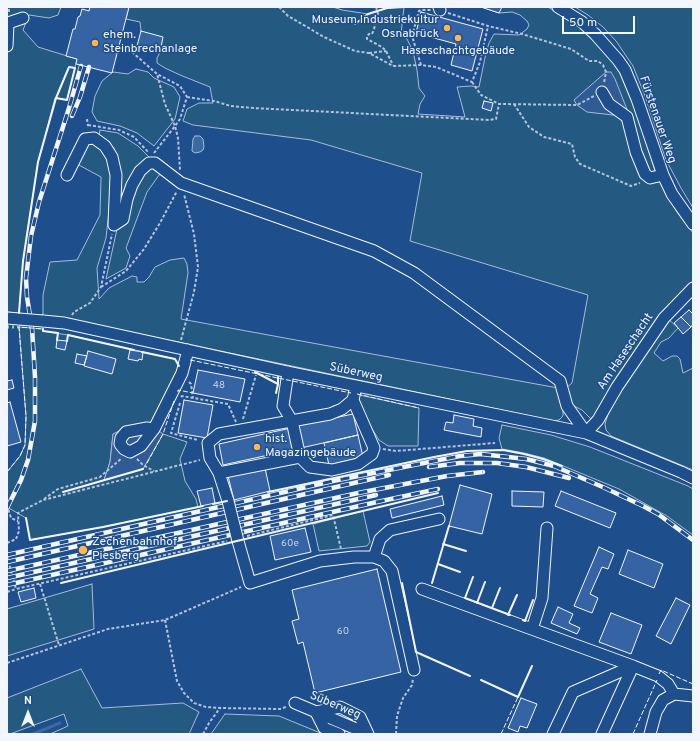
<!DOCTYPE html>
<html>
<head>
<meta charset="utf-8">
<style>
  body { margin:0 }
  #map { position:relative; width:700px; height:741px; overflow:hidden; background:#1f4e8c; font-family:Overpass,sans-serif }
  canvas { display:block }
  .frame { position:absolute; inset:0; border:8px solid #f2f6ff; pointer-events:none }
  .north { position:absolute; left:8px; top:693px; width:40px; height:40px; -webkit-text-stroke:3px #1f4e8c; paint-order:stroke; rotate:0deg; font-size:11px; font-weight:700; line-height:16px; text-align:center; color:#f2f6ff }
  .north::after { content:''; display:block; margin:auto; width:14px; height:18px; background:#f2f6ff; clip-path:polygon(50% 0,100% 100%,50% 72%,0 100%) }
  .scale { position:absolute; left:562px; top:16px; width:73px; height:18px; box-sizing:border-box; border:2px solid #f2f6ff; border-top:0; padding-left:5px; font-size:12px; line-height:14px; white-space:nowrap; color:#f2f6ff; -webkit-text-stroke:3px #1f4e8c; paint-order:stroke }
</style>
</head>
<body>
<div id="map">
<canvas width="700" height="741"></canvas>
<div class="frame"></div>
<div class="north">N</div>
<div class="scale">50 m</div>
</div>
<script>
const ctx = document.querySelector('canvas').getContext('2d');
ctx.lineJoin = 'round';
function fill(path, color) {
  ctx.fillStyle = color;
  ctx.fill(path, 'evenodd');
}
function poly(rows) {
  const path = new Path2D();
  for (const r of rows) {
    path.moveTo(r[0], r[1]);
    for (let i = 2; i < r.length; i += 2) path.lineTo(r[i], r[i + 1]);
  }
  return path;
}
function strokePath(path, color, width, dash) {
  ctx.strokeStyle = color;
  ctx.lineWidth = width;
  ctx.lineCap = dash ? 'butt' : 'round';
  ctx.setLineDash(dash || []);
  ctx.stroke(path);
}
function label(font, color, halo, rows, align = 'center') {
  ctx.font = font + ' Overpass,sans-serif';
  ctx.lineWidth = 3;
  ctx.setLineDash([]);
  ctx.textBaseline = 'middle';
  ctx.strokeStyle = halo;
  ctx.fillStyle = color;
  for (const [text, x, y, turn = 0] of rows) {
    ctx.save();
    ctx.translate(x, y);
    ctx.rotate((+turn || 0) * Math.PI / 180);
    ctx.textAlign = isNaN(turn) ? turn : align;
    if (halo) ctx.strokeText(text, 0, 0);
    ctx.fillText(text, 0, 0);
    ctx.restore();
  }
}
const green = poly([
  [7,7,61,7,58,15,49,18,29,15,23,30,38,47,77,59,67,100,55,98,38,162,23,261,19,313,7,312,7,7],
  [129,7,333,7,342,10,368,14,387,8,404,7,401,34,407,39,413,51,417,70,419,88,425,96,420,104,418,114,465,117,457,87,471,86,479,87,486,53,489,43,494,34,519,35,527,29,529,25,527,21,520,15,512,12,499,13,481,7,548,7,578,26,605,51,620,73,626,83,638,117,657,177,677,212,693,233,693,285,663,314,678,328,669,338,661,342,654,353,663,361,672,356,677,356,680,359,683,373,693,368,693,470,611,436,606,430,605,424,608,414,600,412,594,422,582,410,572,405,565,389,572,383,588,295,410,241,422,173,311,140,193,125,183,121,187,109,199,103,213,103,210,87,180,75,165,68,157,63,157,58,160,52,141,31,140,22,126,19,129,7],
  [575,7,693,7,693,208,681,188,666,160,645,96,633,66,616,41,603,27,588,15,575,7],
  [136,69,148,72,154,78,174,87,180,97,175,119,154,146,137,133,120,126,97,121,92,112,95,96,102,81,113,72,128,74,136,69],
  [100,130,118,133,138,146,149,157,137,170,118,216,121,173,114,148,105,139,99,135,100,130],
  [94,142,108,155,111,175,109,211,106,238,97,268,99,299,109,288,132,276,137,277,137,282,144,282,149,277,155,267,170,260,184,258,187,264,188,273,181,319,558,388,563,407,563,416,559,420,554,421,63,318,43,316,43,295,50,262,77,260,100,215,101,177,77,164,88,143,94,142],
  [149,167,155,168,162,171,147,192,126,248,130,256,126,268,106,279,117,229,135,186,149,167],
  [19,327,43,329,43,331,68,335,175,359,179,364,178,373,157,417,150,424,113,434,110,462,104,480,143,469,163,434,187,442,180,459,185,481,196,499,198,507,103,527,30,540,26,518,7,507,7,472,20,456,25,445,26,416,19,327],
  [360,395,419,408,418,446,388,446,379,440,361,411,359,400,360,395],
  [502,425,551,435,590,447,688,486,693,489,693,535,667,516,619,489,544,458,524,453,502,449,499,438,502,425],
  [363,511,370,542,367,546,319,551,313,524,363,511],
  [92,584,94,629,7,656,7,609,92,584],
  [81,669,102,708,183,703,199,712,189,734,50,734,68,726,64,714,10,734,7,734,7,698,81,669],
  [225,714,279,716,323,734,211,734,225,714]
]);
const parking = poly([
  [606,72,611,72,615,79,630,117,587,112,577,105,574,100,606,72],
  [139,424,150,424,163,434,143,469,104,480,110,462,113,434,127,427,139,424]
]);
const water = poly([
  [195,136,200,136,203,139,204,147,203,150,200,152,195,153,192,151,193,139,195,136]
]);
const stream = poly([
  [33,734,60,723]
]);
const building = poly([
  [90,7,129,7,112,73,76,64,77,59,66,56,73,29,75,29,78,17,80,16,82,9,89,11,90,7],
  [481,7,502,7,499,13,481,7],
  [421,12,483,29,472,71,451,65,456,44,416,33,421,12],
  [141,31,163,37,160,52,137,46,141,31],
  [484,101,493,103,491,111,482,108,484,101],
  [689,310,693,314,693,324,691,327,681,317,689,310],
  [681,317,691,327,683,334,674,323,681,317],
  [57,340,67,341,65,350,56,348,57,340],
  [130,350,143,352,142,360,139,359,138,361,128,359,130,350],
  [88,351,116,359,112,374,84,366,88,351],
  [77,354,87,356,84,365,75,363,77,354],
  [198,370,245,379,240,402,193,393,198,370],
  [12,380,14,388,7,390,7,381,12,380],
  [184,400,213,405,207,438,178,433,184,400],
  [10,402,21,442,7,446,7,403,10,402],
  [353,414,358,435,301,448,296,426,353,414],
  [454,415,474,419,473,426,482,428,481,437,444,430,446,422,453,423,454,415],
  [291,428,296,449,223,465,219,444,291,428],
  [358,435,363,457,329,465,324,443,358,435],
  [265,468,270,491,234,500,228,476,265,468],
  [460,485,492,494,482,534,449,526,460,485],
  [212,488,215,503,201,506,197,491,212,488],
  [512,491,544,492,543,507,512,506,512,491],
  [561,491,616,513,610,528,555,506,561,491],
  [442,496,444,505,392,518,390,509,442,496],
  [305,528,311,552,275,560,270,536,305,528],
  [599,547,614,554,608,569,602,567,590,594,598,598,592,613,574,606,599,547],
  [628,550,663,564,654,588,619,574,628,550],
  [377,569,401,672,315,693,303,642,298,644,292,621,299,619,292,590,377,569],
  [34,588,36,598,21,602,18,592,34,588],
  [676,598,690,605,671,644,656,636,676,598],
  [558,607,573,614,569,623,580,628,577,634,551,623,558,607],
  [611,613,642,625,631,654,599,642,611,613],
  [521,698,537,704,527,728,520,726,518,732,508,728,521,698]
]);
const path = poly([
  [279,7,288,16,324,37,355,51,369,53,393,66,421,65,436,67,472,82,480,62,488,26],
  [376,7,378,14,374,29,372,34,369,34,367,36,367,39,382,47,386,51,393,65],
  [9,12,9,7],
  [448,13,488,26,522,34,571,49,589,61,598,61,603,65,606,72,604,83],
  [132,52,157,74,180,86,187,97,180,119,175,126,178,138,180,170],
  [369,53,386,51],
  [421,65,412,36,419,11,421,10,431,10],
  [472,82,481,95,499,104,577,105,594,96],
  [187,97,214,101,231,106,253,108,489,120,496,119,499,104],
  [514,104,529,127,544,137,572,144,575,157,580,164,631,186,640,183],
  [87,119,88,126],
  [88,125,119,130,134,137,149,153],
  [154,153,175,126,165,104,157,74],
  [101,287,126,271,144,249,160,223,177,191],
  [72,315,74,312,90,303,101,287,112,234],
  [181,340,194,292,198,267,194,234,184,194],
  [189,382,191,384,193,398],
  [181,397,182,396,228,404,236,422],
  [180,403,171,433,198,440],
  [243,419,256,375],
  [383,449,396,451,495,443],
  [137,459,143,465,154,471],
  [7,474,7,475],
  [44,499,58,489,100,477,122,458],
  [7,505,11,518,18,521],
  [247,536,333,515,341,549],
  [7,543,16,539,19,531,18,513,43,500,200,460],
  [7,556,16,589,227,541],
  [40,584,59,645],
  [7,592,16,589],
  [165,620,177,681,184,693,194,703,206,707,220,708,280,709,286,707],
  [7,663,108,629,165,620,241,587],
  [203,734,209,723,220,708],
  [396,734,397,716,403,698,412,685,413,679]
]);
const minor = poly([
  [439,7,440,10],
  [558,7,582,22,595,34,618,60,625,70,637,99,663,175,672,194,693,224],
  [7,46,8,23,23,18],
  [602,92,609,104,627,117,636,152,645,174,650,178,663,175],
  [67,175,85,139,94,138,105,146,112,157,116,175,114,225,123,219,127,199,132,185,140,171,149,163,155,163,181,183,374,251,414,273,560,381,567,406,586,433,598,420,617,387,664,318,693,288],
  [7,318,19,319],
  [43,321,64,323,288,372,586,433,681,472,693,478],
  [288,372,283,406,292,421,300,457,310,467,332,470,358,464,372,454,374,448,353,400,356,386],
  [154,429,147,428,126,432,121,438,120,444,124,449,130,452,141,446,154,429,182,373,188,350],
  [219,473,300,457],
  [228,501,219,473,210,458,208,443,219,434,330,414,342,409,353,400],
  [238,541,250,583,320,561,354,557,374,557,384,561,392,571,414,670],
  [374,557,380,539,390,530,439,519],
  [422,589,633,666],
  [532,629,542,598,547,528],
  [295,703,354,728,365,734],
  [339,734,324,728,316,712,340,707,360,717,368,734],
  [553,734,573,692,633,666],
  [602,734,633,666,658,676,668,684,674,694],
  [650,734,656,712,663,700,674,694,693,696]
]);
const rail = poly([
  [72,116,80,97,89,67],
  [429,467,460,463,497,463,526,467,569,478],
  [7,508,21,480,28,460,35,421,35,377,32,328,27,297,26,278,31,236,39,202,69,108,81,66],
  [7,555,333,481,434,461,460,456,481,454,526,459,554,466,605,488,643,506,658,514,693,540],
  [7,562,389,475],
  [7,571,358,493,447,476,483,472],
  [7,578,376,495],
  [7,585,377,502,438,489]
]);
const minorBridge = poly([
  [19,319,43,321],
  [228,501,238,541]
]);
const hedge = poly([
  [7,327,19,327]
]);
const fence = poly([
  [190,360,351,393],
  [178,392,178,390,193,393],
  [357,394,419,408],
  [147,463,163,434,174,401],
  [7,472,20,456,25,445,26,416,19,327,43,329],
  [659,674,661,670,693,684],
  [501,734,518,697],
  [633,734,657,680]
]);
const wall = poly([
  [355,24,368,14,387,8,404,7],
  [19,313,23,261,38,162,56,98,67,100,75,68,69,67,56,98],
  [43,329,43,331,58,333,57,340],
  [67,341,68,335,134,350],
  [142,352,175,359,179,366],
  [255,372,278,384,276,393],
  [278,384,278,377],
  [63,492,143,469],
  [268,492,434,457,467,451,503,450,524,454,543,459,562,466],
  [213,504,227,501],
  [26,518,30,540,103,527,203,506],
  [443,544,466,551],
  [438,564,460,572],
  [473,577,465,598,510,615],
  [61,583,438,493],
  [402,583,416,652,470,676],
  [432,583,449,526],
  [477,603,485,582],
  [492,608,500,588],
  [508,615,517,595],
  [523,620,525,621,533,600],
  [481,680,518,697,532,666]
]);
const markers = [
  [447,28,4,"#ffb74d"],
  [458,38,4,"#ffb74d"],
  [95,43,4,"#ffb74d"],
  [257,447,4,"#ffb74d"],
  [83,550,5,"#ffb74d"]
];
const numberNames = [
  ["48",219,386],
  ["60e",290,544],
  ["60",343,632]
];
const poiNames = [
  ["Museum Industriekultur",439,21,"right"],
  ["Osnabrück",439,35,"right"],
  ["ehem.",103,36],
  ["Steinbrechanlage",103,50],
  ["Haseschachtgebäude",458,52,"center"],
  ["hist.",265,440],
  ["Magazingebäude",265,454],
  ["Zechenbahnhof",92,543],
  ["Piesberg",92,557]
];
const streetNames = [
  ["Fürstenauer Weg",657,120,71],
  ["Am Haseschacht",626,352,-56],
  ["Süberweg",356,373,12],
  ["Süberweg",335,706,23]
];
fill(green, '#245a82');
strokePath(green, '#a8bbd7', 1);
fill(parking, '#305b95');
strokePath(parking, '#a8bbd7', 1);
fill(water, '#3b69a3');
strokePath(water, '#a8bbd7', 1);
strokePath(stream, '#3b69a3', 3);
fill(building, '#3563a3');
strokePath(building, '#f2f6ff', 1);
strokePath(minor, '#f2f6ff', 13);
strokePath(path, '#b3c4dc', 2, [3, 2]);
strokePath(minor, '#1f4e8c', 11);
strokePath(rail, '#f2f6ff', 4.5);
strokePath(rail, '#1f4e8c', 3, [9]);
strokePath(minorBridge, '#f2f6ff', 13, []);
strokePath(minorBridge, '#1f4e8c', 11);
strokePath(hedge, '#97c8a6', 3, [2, 3]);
strokePath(fence, '#f2f6ff', 1, [5, 2]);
strokePath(wall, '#f2f6ff', 2);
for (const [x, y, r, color] of markers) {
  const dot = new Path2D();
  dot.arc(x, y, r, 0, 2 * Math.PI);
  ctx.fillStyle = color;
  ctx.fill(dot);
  strokePath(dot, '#1f4e8c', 1.5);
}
label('10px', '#c3d1e8', null, numberNames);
label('12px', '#f2f6ff', '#1f4e8c', poiNames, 'left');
label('12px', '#f2f6ff', '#1f4e8c', streetNames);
</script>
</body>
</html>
